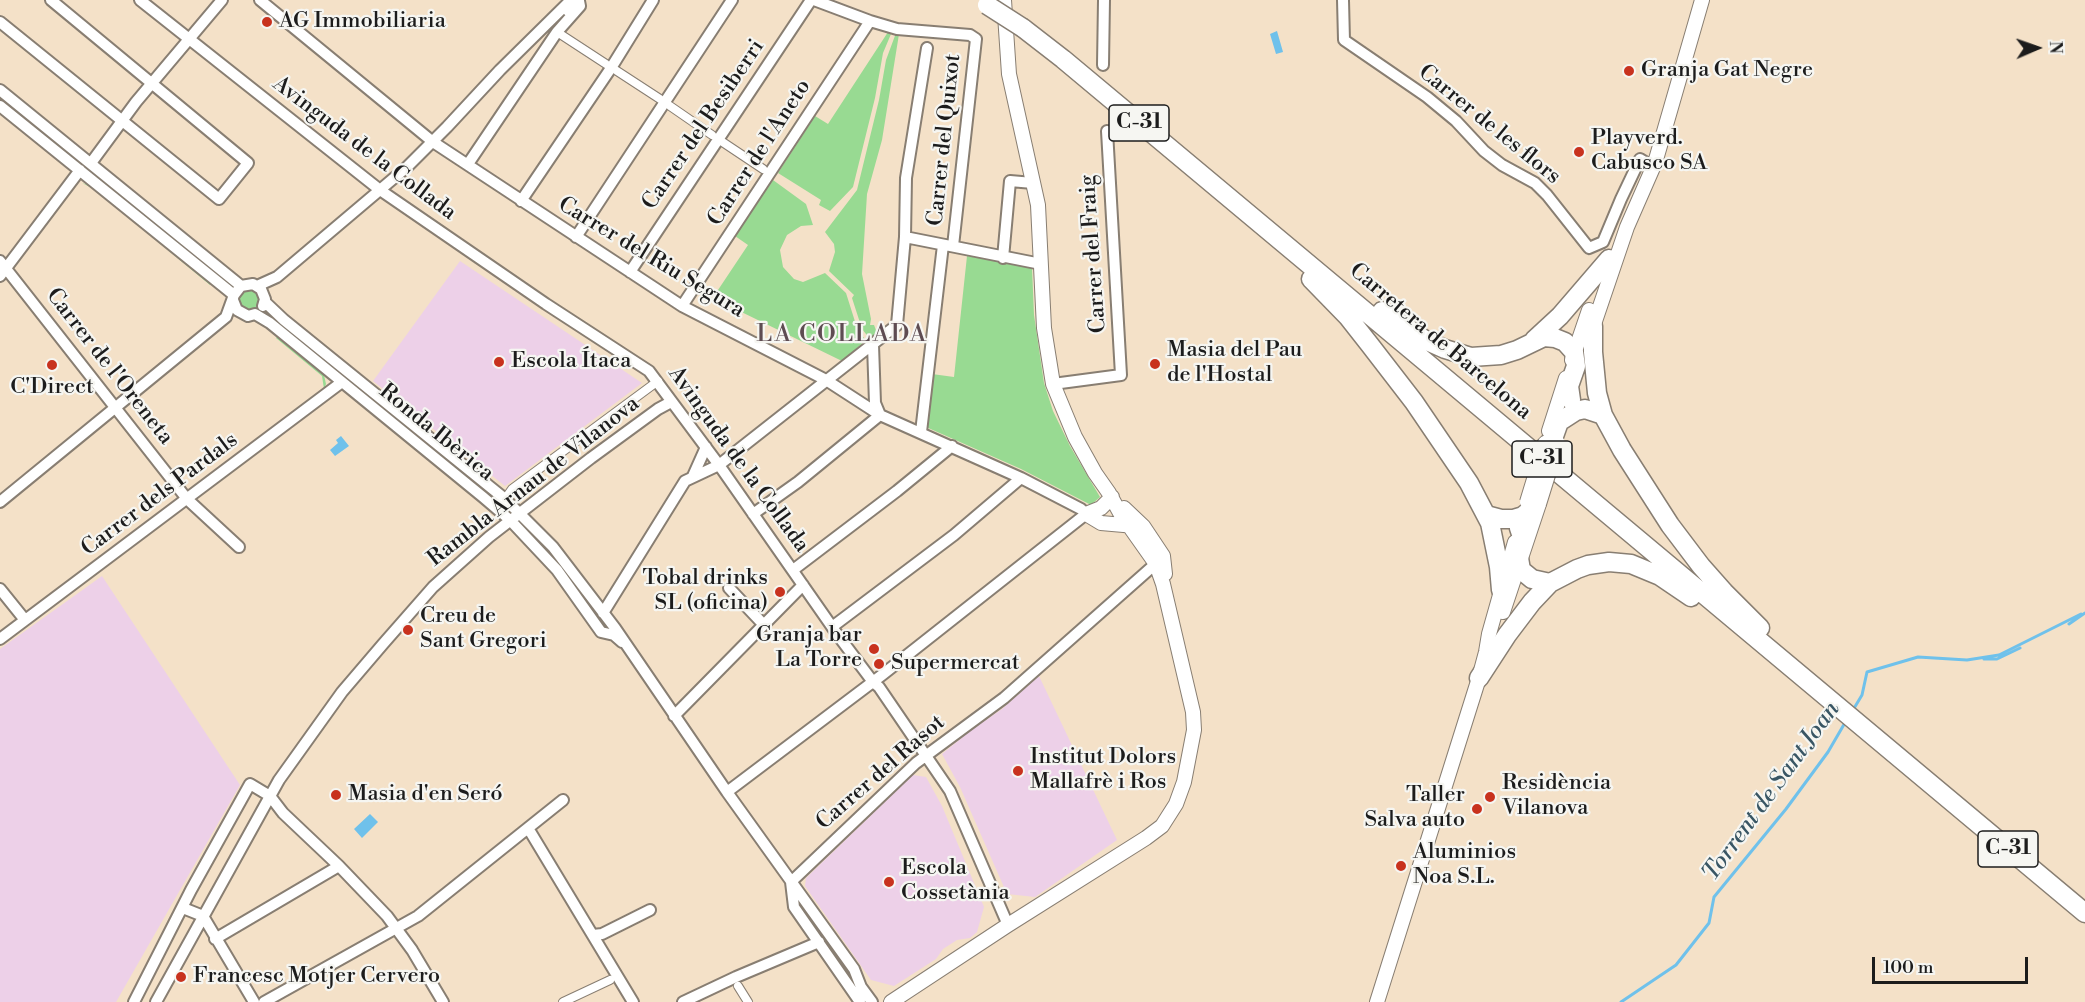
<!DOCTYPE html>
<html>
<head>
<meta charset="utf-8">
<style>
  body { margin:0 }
  #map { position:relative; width:2085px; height:1002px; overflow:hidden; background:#f4e1c8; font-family:"Libre Bodoni",serif }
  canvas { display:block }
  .north { position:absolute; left:2007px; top:18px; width:60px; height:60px; -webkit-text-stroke:4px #f6f6f2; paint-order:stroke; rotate:88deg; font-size:16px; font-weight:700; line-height:24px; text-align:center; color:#1c1c1c }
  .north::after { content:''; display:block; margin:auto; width:21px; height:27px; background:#1c1c1c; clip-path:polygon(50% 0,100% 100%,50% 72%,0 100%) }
  .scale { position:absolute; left:1872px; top:957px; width:156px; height:27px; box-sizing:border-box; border:3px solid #1c1c1c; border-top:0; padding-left:8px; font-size:18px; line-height:21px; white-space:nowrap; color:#1c1c1c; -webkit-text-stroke:4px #f6f6f2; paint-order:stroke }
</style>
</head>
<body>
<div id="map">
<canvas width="2085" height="1002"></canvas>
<div class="north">N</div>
<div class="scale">100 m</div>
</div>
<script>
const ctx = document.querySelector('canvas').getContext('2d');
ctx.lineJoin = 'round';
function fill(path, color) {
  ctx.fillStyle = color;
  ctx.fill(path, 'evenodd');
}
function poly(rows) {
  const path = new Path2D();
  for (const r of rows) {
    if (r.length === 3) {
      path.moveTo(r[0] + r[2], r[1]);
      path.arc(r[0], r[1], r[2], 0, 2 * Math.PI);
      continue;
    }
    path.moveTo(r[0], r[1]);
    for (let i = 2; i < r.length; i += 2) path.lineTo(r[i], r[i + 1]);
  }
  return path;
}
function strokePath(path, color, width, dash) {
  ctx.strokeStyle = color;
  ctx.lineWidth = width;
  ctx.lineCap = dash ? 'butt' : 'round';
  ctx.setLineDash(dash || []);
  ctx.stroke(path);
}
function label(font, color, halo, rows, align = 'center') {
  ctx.font = font + ' "Libre Bodoni",serif';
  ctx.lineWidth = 4.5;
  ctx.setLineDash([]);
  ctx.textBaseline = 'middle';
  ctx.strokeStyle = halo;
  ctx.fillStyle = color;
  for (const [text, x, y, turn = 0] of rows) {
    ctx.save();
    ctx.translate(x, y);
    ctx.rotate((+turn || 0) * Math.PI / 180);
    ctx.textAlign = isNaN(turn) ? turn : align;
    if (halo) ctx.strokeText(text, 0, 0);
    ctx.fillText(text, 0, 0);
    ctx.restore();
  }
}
const built = poly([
  [460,261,642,383,505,486,373,381],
  [102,576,240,785,116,1002,0,1002,0,649],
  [1039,676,1117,840,1035,897,1007,894,960,787,942,754,970,731,1002,709],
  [913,775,926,777,942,806,984,907,977,932,970,938,957,940,943,949,936,959,894,986,871,980,805,886,806,878]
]);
const green = poly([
  [888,32,891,34,883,53,875,98,853,187,830,211,819,205,821,200,778,173,815,116,828,124],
  [896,33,899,34,882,140,867,194,862,274,871,319,870,325,874,325,877,333,870,339,862,329,852,298,854,295,829,271,835,252,834,244,825,232,857,190,879,100,886,60],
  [68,151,219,273,217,276,67,153],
  [773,180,806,204,813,225,801,226,787,235,780,250,783,267,794,279,803,282,825,273,846,293,858,331,866,340,842,361,725,304,712,299,748,245,735,236],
  [82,183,94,187,212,282,210,285,94,189],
  [967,256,1032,267,1034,315,1044,383,1053,411,1070,446,1100,497,1091,505,1021,469,926,427,932,374,954,377],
  [249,299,11],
  [286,326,470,477,469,479,284,328],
  [278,336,319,370,324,375,326,384,324,389,322,376,276,338],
  [520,519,561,564,605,627,604,628,561,567,520,523]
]);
const water = poly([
  [1277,31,1283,52,1276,54,1270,34],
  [341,436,349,446,335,456,330,450,338,443,336,440],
  [370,814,378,822,362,838,354,829]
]);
const stream = poly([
  [2069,624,2085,613],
  [1984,659,1997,659,2020,648],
  [1853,710,1862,695,1867,672,1918,657,1967,660,1999,655,2081,614],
  [1621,1002,1676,965,1709,923,1714,897,1786,809,1828,752,1846,721]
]);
const pedestrian = poly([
  [557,32,606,64],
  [617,71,660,99],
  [670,106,712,135],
  [721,141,763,169],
  [505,499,512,489,658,381],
  [738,986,748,1002],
  [563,1002,610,980]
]);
const minor = poly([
  [140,0,380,190,546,304,649,371,719,465,837,634,873,682,879,687,950,791,1008,925],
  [260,0,433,142,682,306,826,380,880,415,1021,478,1081,509,1086,514,882,675,727,792],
  [814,0,870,21,897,29,970,35,976,39,953,246],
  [1343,0,1344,40,1427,97,1456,121,1484,151,1502,165,1535,183,1547,195,1589,248,1603,242,1621,199,1640,159,1653,167],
  [0,22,219,199,248,163,51,0],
  [1103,65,1104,0],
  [0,90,241,286],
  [0,106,234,295],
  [91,163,136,102,222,0],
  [468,164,557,32,580,6,579,1,568,11],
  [521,201,611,68,653,0],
  [576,237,732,0],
  [905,237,1041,264],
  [1003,258,1010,181,1033,183],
  [0,261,187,499,239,547],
  [630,272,811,0],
  [0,276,80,170],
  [257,286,277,277,407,167,447,127,500,70,571,0],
  [233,300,237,310,248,316,255,314,270,323,483,497,510,520,557,570,601,632,614,635,622,642],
  [265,302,284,320,505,499,553,547,615,628,727,792,854,969,861,987,872,1002],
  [682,306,870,21],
  [1053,384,1121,375,1107,131],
  [921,432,943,245],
  [693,476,706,447],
  [0,502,226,317,234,295,241,286,253,284,261,289,265,299,263,306],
  [753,514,798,482,880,415,875,403,873,345],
  [793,570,897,491,952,446],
  [729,588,763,624],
  [0,589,25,620],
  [603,613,685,481,719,465,897,325,905,237,906,178,927,48],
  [832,627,954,535,1021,478],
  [0,639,342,382],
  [674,716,803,585],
  [528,828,633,1002],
  [791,882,916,763,1004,698,1161,559],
  [791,882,794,907,860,1002],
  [183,908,203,916,254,1002],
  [593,935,602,934,650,910],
  [215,939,339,866],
  [134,1002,191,890,250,784,270,796,283,813,339,866,387,916,412,950,443,1002],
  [156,1002,279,780,342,692,383,644,433,587,489,537,591,458,658,409,671,402],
  [264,1002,418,916,563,800],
  [683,1002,736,977,819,942]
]);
const tertiary = poly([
  [1591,333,1627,227,1655,163,1702,0],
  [1572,360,1589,310],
  [1549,431,1566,378],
  [1124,508,1143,526,1163,556,1165,574],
  [1086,514,1101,523,1135,526],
  [1086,514,1101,508,1112,497],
  [1503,612,1539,504],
  [891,1002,1008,925,1146,838,1162,826,1176,804,1184,782,1194,730,1193,712,1163,584,1156,564,1120,513,1109,493,1095,473,1075,437,1053,384,1044,328,1038,205,1009,74,1004,0],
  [1377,1002,1479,678,1486,652,1489,634,1515,542]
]);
const trunk = poly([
  [1023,28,1063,59,1433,368,2085,913],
  [1311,279,1348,317,1370,345,1414,402,1469,483,1490,523,1499,567,1501,590],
  [1382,311,1425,340,1445,349,1471,357,1501,355,1517,350,1544,337,1555,338,1565,342,1574,352,1576,366,1569,386,1571,400],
  [1593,326,1593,352,1597,393,1603,415,1622,450,1670,525,1701,566,1724,592,1760,628],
  [1534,340,1560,316,1609,259],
  [1544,448,1553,439,1559,422,1576,411,1585,409,1603,415],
  [1486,515,1501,519,1513,519,1523,516,1529,511,1539,486],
  [1519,528,1522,537,1518,552,1521,570,1532,579,1550,583],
  [1479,678,1507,635,1532,602,1550,583,1577,569,1588,565,1609,562,1631,564,1660,576,1691,597]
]);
const tertiaryBridge = poly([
  [1527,502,1545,443],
  [1539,504,1558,443]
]);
const trunkBridge = poly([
  [987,5,1023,28]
]);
const markers = [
  [267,22,6,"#c8321e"],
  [1629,71,6,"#c8321e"],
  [1579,152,6,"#c8321e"],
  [499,362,6,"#c8321e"],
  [1155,364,6,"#c8321e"],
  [52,365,6,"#c8321e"],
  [780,592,6,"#c8321e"],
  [408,630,6,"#c8321e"],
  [874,649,6,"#c8321e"],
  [879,664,6,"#c8321e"],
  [1018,771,6,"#c8321e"],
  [336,795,6,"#c8321e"],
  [1490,797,6,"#c8321e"],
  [1477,809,6,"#c8321e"],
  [1401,866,6,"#c8321e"],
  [889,882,6,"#c8321e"],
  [181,977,6,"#c8321e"]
];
const shields = [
  [1139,123,60],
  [1542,459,60],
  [2008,849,60]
];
const shieldNames = [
  ["C-31",1139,123],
  ["C-31",1542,459],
  ["C-31",2008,849]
];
const poiNames = [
  ["AG Immobiliaria",279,22],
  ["Granja Gat Negre",1641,71],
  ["Playverd.",1591,139],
  ["Cabusco SA",1591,164],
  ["Masia del Pau",1167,351],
  ["de l'Hostal",1167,376],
  ["Escola Ítaca",511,362],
  ["C'Direct",52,388,"center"],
  ["Tobal drinks",768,579,"right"],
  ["SL (oficina)",768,604,"right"],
  ["Creu de",420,617],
  ["Sant Gregori",420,642],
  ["Granja bar",862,636,"right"],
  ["La Torre",862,661,"right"],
  ["Supermercat",891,664],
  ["Institut Dolors",1030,758],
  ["Mallafrè i Ros",1030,783],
  ["Residència",1502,784],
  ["Vilanova",1502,809],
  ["Masia d'en Seró",348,795],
  ["Taller",1465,796,"right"],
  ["Salva auto",1465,821,"right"],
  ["Aluminios",1413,853],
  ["Noa S.L.",1413,878],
  ["Escola",901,869],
  ["Cossetània",901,894],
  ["Francesc Motjer Cervero",193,977]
];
const streetNames = [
  ["Carrer del Besiberri",704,125,-56],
  ["Carrer de les flors",1489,125,39],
  ["Carrer del Quixot",945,140,-84],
  ["Avinguda de la Collada",364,149,37],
  ["Carrer de l'Aneto",760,153,-57],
  ["Carrer del Fraig",1094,254,-94],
  ["Carrer del Riu Segura",651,258,31],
  ["Carretera de Barcelona",1440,342,40],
  ["Carrer de l'Oreneta",109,367,52],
  ["Ronda Ibèrica",436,433,39],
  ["Avinguda de la Collada",738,460,54],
  ["Rambla Arnau de Vilanova",534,482,-38],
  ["Carrer dels Pardals",160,495,-37],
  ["Carrer del Rasot",881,773,-41]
];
const neighbourhoodNames = [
  ["LA COLLADA",842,335]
];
const waterNames = [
  ["Torrent de Sant Joan",1772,792,-54]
];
fill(built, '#edd0e8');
fill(green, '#98da92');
fill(water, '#6fc1eb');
strokePath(stream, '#6fc1eb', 3);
strokePath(pedestrian, '#887e72', 10);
strokePath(minor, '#887e72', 14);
strokePath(tertiary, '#887e72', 16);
strokePath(trunk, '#887e72', 21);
strokePath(pedestrian, '#fff', 8);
strokePath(minor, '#fff', 10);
strokePath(tertiary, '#fff', 14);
strokePath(trunk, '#fff', 18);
strokePath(tertiaryBridge, '#887e72', 16, []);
strokePath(trunkBridge, '#887e72', 21, []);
strokePath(tertiaryBridge, '#fff', 14);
strokePath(trunkBridge, '#fff', 18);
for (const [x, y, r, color] of markers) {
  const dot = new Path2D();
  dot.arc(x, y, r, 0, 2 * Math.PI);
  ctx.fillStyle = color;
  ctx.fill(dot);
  strokePath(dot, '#f6f6f2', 2);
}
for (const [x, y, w] of shields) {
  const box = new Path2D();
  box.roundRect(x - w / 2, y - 18, w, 36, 4.5);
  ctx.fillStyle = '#f6f6f2';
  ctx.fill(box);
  strokePath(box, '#1c1c1c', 1.5);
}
label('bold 21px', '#1c1c1c', null, shieldNames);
label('22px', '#1c1c1c', '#f6f6f2', poiNames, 'left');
label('22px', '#1c1c1c', '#f6f6f2', streetNames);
ctx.letterSpacing = '1.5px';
label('24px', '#5e4c52', '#f6f6f2', neighbourhoodNames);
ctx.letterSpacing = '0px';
label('italic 24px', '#395664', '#f6f6f2', waterNames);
</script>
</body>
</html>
